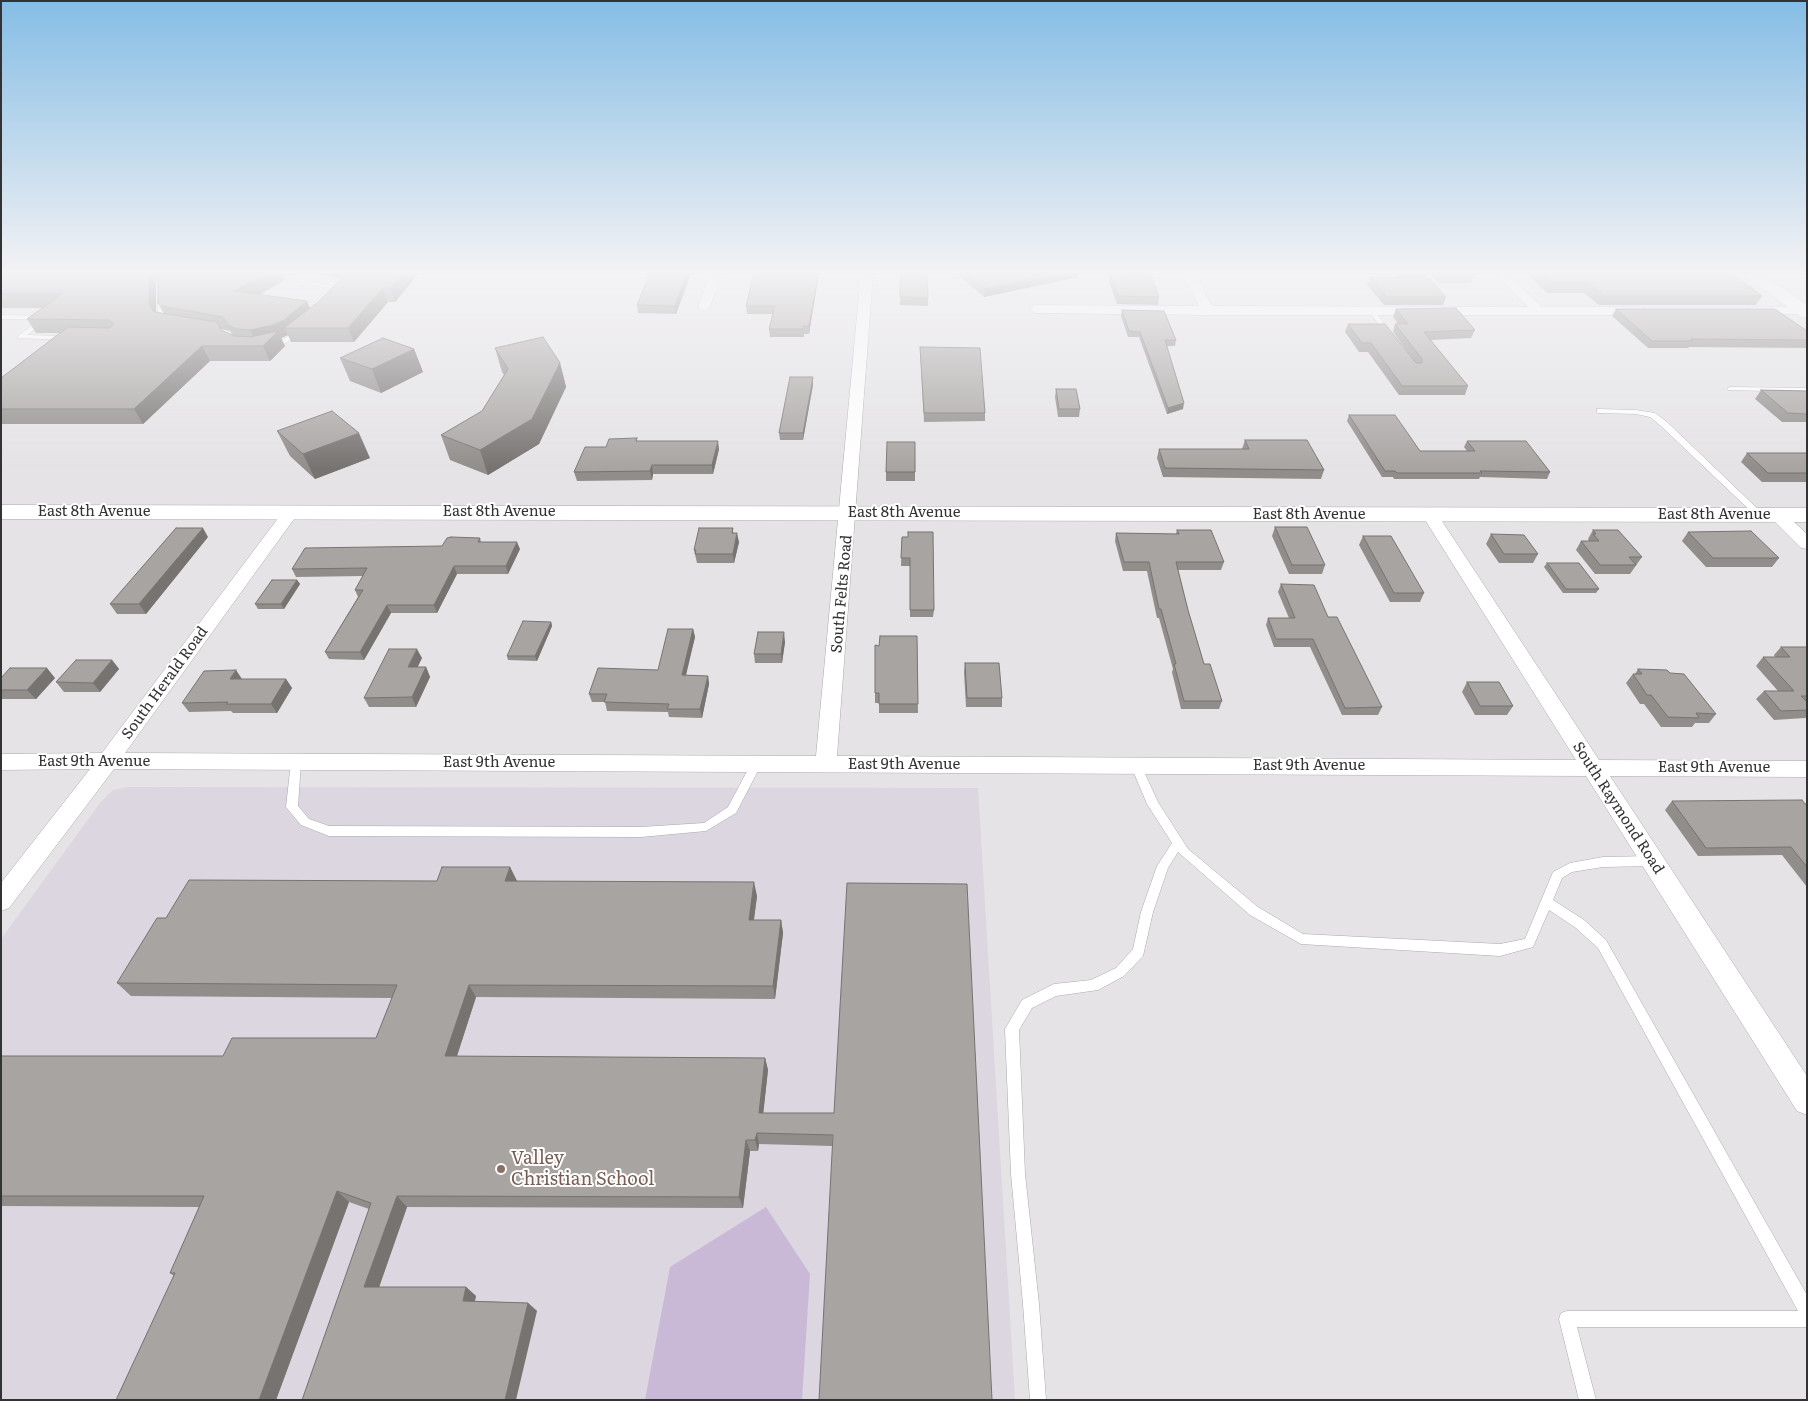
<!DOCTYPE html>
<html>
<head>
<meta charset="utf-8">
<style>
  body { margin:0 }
  #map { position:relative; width:1808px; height:1401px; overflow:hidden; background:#e5e3e6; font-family:Literata,serif }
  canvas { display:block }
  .frame { position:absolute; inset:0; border:2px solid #333234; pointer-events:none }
</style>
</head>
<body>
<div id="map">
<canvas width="1808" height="1401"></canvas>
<div class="frame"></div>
</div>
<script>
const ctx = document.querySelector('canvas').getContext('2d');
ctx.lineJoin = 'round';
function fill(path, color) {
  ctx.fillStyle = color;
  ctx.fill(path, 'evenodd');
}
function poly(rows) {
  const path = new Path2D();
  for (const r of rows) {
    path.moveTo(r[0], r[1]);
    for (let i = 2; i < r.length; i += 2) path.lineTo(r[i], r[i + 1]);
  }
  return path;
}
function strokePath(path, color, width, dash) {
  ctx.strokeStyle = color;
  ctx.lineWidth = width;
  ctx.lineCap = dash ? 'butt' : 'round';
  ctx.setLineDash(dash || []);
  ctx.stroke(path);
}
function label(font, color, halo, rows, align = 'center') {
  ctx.font = font + ' Literata,serif';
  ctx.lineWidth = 4;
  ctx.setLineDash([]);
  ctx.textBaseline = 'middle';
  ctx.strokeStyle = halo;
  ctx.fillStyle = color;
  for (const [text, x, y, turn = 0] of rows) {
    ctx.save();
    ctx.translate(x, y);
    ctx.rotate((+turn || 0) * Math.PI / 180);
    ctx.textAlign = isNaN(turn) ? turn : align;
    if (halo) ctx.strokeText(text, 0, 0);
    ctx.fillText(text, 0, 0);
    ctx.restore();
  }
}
const built = poly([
  [128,787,978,788,1015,1400,1,1400,1,939,100,803,113,790]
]);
const green = poly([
  [766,1207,810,1274,802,1400,645,1400,670,1267]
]);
const lane = poly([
  [165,273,172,273,166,277,164,282,164,318,168,324,165,326,163,325,158,318,158,282,165,273],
  [260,273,273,273,340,288,338,295,335,297,332,295,334,289,260,273],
  [1370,310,1374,310,1392,335,1391,336,1387,336,1369,311,1370,310],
  [1,315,50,316,50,318,27,335,66,336,69,338,66,340,18,338,18,336,41,319,1,319,1,315],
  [298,330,303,331,284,344,272,347,269,345,280,341,298,330],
  [1730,387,1807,388,1807,392,1728,390,1727,389,1730,387],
  [1597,409,1636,410,1655,413,1667,422,1764,515,1763,517,1757,517,1661,426,1650,417,1636,414,1600,413,1597,413,1597,409],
  [296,758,300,759,301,762,298,806,309,819,329,826,641,827,704,823,728,807,752,762,756,761,760,762,761,765,736,813,706,831,641,837,329,836,301,825,286,807,291,762,292,759,296,758],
  [1136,762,1140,763,1158,802,1188,849,1258,907,1303,934,1500,944,1525,939,1553,872,1570,863,1603,857,1652,856,1656,858,1658,861,1656,864,1652,866,1603,867,1572,872,1562,878,1553,900,1584,920,1606,940,1807,1295,1807,1327,1577,1327,1596,1400,1579,1400,1559,1319,1561,1313,1567,1311,1798,1311,1598,948,1576,928,1549,910,1533,947,1500,956,1301,944,1250,915,1178,852,1168,868,1153,912,1143,956,1124,976,1098,990,1056,996,1032,1008,1019,1030,1025,1174,1039,1304,1046,1400,1030,1400,1023,1304,1011,1174,1005,1029,1022,1000,1054,984,1091,980,1116,968,1133,949,1141,912,1157,866,1172,843,1147,804,1131,766,1132,763,1136,762]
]);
const street = poly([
  [710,273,722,273,710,307,704,311,698,307,710,273],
  [861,273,873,273,837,756,1576,760,1422,515,1424,512,1430,510,1436,512,1599,760,1807,761,1807,777,1610,776,1807,1076,1807,1115,1797,1111,1586,776,114,769,9,908,1,911,1,883,90,769,1,770,1,754,102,753,285,509,291,507,297,509,299,512,125,753,816,756,861,273],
  [1183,273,1195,273,1212,306,1528,307,1494,273,1507,273,1542,307,1641,307,1647,311,1641,315,1208,315,1035,313,1029,309,1035,305,1199,306,1183,273],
  [1752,307,1804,307,1807,308,1807,314,1748,314,1746,311,1748,308,1752,307],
  [1777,510,1783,512,1807,534,1807,549,1801,548,1771,518,1769,515,1771,512,1777,510]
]);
const secondary = poly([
  [1742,273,1761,273,1807,305,1807,318,1801,317,1742,273],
  [1,505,1807,508,1807,522,1,519,1,505]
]);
const wall = poly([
  [7,273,282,273,285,280,259,295,310,308,318,302,341,279,314,273,419,273,395,302,388,302,354,342,291,342,288,335,281,338,285,346,270,361,210,361,143,424,1,424,1,378,60,333,36,333,27,319,43,308,1,308,1,277],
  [159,279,158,303,164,314,156,312,156,282],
  [221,329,230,331,233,336,221,330],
  [282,273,297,273,293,276],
  [691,273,676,314,638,313,637,305],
  [739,273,829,273,819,273,809,334,804,334,804,337,770,337,769,329,773,314,747,314,746,306,754,273],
  [900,273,928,298,928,306,900,305],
  [956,273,1079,273,1078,277,984,297],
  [1124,273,1150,273,1159,297,1158,305,1117,304,1109,282,1110,274,1124,274],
  [1429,273,1471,273,1474,276,1471,283,1439,283],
  [1526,273,1732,273,1762,296,1756,305,1599,305,1584,293,1547,293],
  [1399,275,1446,297,1443,305,1384,305,1367,285,1370,277,1398,277],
  [1396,309,1475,330,1471,338,1430,340,1468,386,1465,395,1399,395,1368,352,1359,352,1345,332,1348,324,1412,358,1393,332,1395,324,1398,324,1393,317],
  [1616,309,1807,331,1807,348,1689,347,1688,348,1648,348,1612,316],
  [1122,310,1176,340,1175,346,1166,346,1183,409,1167,414,1139,337,1128,337,1121,316],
  [920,347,985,413,985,421,924,422],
  [495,348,560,363,566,387,539,444,488,475,450,460,441,435,482,411,504,375,502,372],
  [414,349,423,372,381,393,350,381,340,358],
  [813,385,803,440,780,440,779,433],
  [1056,389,1080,409,1079,417,1058,417,1055,397],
  [1761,390,1807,391,1807,422,1782,422,1755,399],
  [1349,415,1420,451,1467,451,1464,447,1467,441,1550,472,1547,479,1480,477,1479,479,1394,479,1393,477,1382,477,1347,421],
  [277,431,370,458,315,479,290,456],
  [637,438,637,441,719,449,713,474,653,474,652,480,577,481,574,472,606,447],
  [1245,440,1324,470,1321,479,1163,477,1157,458,1159,449,1242,449],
  [915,442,915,481,886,481,886,472],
  [1747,453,1807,453,1807,482,1762,482,1741,462],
  [1275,527,1325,565,1322,574,1289,574,1272,536],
  [733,528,733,533,739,542,734,563,697,563,694,550],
  [1177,530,1224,562,1221,570,1178,570,1188,610,1204,664,1222,701,1219,709,1181,709,1172,672,1173,669,1159,618,1157,618,1147,571,1123,571,1115,541,1116,533,1176,534],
  [1593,530,1642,557,1630,574,1595,574,1576,550,1581,541,1589,541,1588,539],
  [1688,532,1779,558,1772,567,1706,567,1682,541],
  [1491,534,1538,554,1533,563,1499,563,1486,544],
  [1363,536,1424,593,1420,602,1390,602,1359,545],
  [208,537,146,614,117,614,110,604],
  [902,537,934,610,933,617,910,617,910,566,901,566],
  [480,538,481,542,520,549,508,574,457,574,437,613,391,613,364,660,329,659,325,652,358,597,355,590,363,576,296,577,292,569,442,546],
  [1547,563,1599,589,1596,593,1563,593,1544,567],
  [297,580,300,584,284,609,258,609,255,604],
  [1281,584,1328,617,1382,707,1378,715,1342,715,1310,647,1274,647,1266,625,1268,618,1289,618,1278,592],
  [551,622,552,626,537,661,508,660,507,656],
  [693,629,695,637,685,675,708,676,709,684,702,718,669,717,668,712,607,711,605,702,592,702,589,694,658,670],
  [917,636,918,713,879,713,879,703,875,703,875,693,879,646],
  [785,642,782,663,755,663,754,654],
  [1781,647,1807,647,1807,717,1805,718,1774,720,1756,699,1764,691,1778,691,1756,666,1763,657,1775,657,1774,655],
  [422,658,417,667,426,667,430,677,416,707,369,707,364,698],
  [112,660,119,669,100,692,64,692,56,682],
  [965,663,1002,698,1002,707,966,707,964,672],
  [1638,669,1716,714,1709,723,1695,723,1692,727,1661,727,1644,704,1640,704,1626,683,1633,674,1635,674],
  [1,678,55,678,36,699,1,699],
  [242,679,286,679,292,688,277,713,233,713,231,711,189,712,182,703],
  [1467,682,1513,706,1507,715,1475,715,1462,692],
  [1672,801,1807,804,1807,887,1782,855,1698,856,1665,810],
  [510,867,517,881,757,896,754,920,781,920,783,933,775,999,476,997,457,1056,765,1058,768,1070,763,1113,834,1113,832,1146,759,1144,758,1151,750,1151,743,1208,407,1207,379,1287,466,1287,476,1296,475,1301,528,1303,537,1311,302,1400,369,1209,349,1202,276,1400,116,1400,174,1276,170,1273,199,1207,1,1206,1,1056,223,1056,376,1038,392,998,131,996,117,983,166,918,437,881]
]);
const shadedWall = poly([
  [149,273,163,273,156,282,156,318,149,304],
  [267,273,282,273,285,280,240,305,234,291],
  [403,273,419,273,395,302,390,288],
  [687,273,691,273,676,314,675,306],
  [818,273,819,273,809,334,809,326],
  [1063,273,1079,273,1078,277,984,297,985,289],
  [383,288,388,302,354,342,348,328],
  [307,301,313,315,284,328,288,335,281,338,285,346,270,361,263,346,257,344,250,330],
  [202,346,210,361,143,424,134,409],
  [414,349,423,372,381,393,372,369],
  [560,363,566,387,539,444,488,475,480,450],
  [813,377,813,385,803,440,803,433],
  [1184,403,1183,409,1167,414,1168,408],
  [359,433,370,458,315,479,303,454],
  [718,441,719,449,713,474,712,465],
  [652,465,653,474,652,480,650,471],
  [203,528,208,537,146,614,139,604],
  [737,533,739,542,734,563,733,554],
  [517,542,520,549,508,574,506,566],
  [454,566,457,574,437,613,434,605],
  [297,580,300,584,284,609,281,604],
  [387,605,391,613,364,660,360,652],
  [551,622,552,626,537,661,535,656],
  [693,629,695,637,684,684,682,675],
  [784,632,785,642,782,663,781,654],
  [417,649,422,658,413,677,408,667],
  [112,660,119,669,100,692,93,683],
  [426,667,430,677,416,707,412,697],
  [47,668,55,678,36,699,27,690],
  [236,670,242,679,230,679],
  [708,676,709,684,702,718,700,709],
  [286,679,292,688,277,713,271,704],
  [510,867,517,881,505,881],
  [754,882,757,896,752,933,749,920],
  [781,920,783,933,775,999,773,986],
  [469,985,476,997,453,1068,445,1056],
  [765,1058,768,1070,762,1125,759,1113],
  [757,1133,759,1144,758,1151,755,1140],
  [746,1140,750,1151,743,1208,739,1197],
  [337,1191,349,1202,276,1400,259,1400],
  [397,1196,407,1207,376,1296,364,1287],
  [466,1287,476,1296,472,1310,463,1301],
  [528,1303,537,1311,516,1400,505,1400]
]);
const building = poly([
  [7,273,149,273,149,304,154,312,217,322,221,330,234,336,251,337,278,331,263,346,202,346,134,409,1,409,1,378,68,327,109,328,114,324,109,320,27,319,62,294,1,294,1,277,7,273],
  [159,273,267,273,234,291,307,301,284,320,273,325,250,330,236,329,228,325,223,317,161,306,158,303,159,273],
  [347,273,403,273,390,288,383,288,348,328,284,328,318,302,347,273],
  [650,273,687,273,675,306,637,305,650,273],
  [754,273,818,273,809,326,804,326,803,329,769,329,775,306,746,306,754,273],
  [900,273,927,273,928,298,900,297,900,273],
  [966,273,1063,273,985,289,966,273],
  [1128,273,1150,273,1159,297,1118,296,1110,274,1128,274,1128,273],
  [1439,273,1471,273,1474,276,1441,276,1439,273],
  [1540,273,1732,273,1762,296,1604,296,1589,283,1551,283,1540,273],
  [1399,275,1426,275,1446,297,1386,297,1370,277,1400,277,1399,275],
  [1456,308,1475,330,1424,332,1468,386,1402,386,1371,343,1362,343,1348,324,1385,324,1416,363,1422,363,1422,359,1395,324,1408,324,1396,309,1456,308],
  [1616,309,1775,309,1807,331,1807,340,1691,339,1692,341,1652,341,1616,309],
  [1122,310,1164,311,1176,340,1165,340,1184,403,1168,408,1140,332,1129,331,1122,310],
  [543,337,560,363,532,419,480,450,441,435,482,411,508,369,495,348,543,337],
  [383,338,414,349,372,369,340,358,383,338],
  [920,347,980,348,985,413,924,413,920,347],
  [790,377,813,377,803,433,779,433,790,377],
  [1056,389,1076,389,1080,409,1059,409,1056,389],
  [1761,390,1807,391,1807,414,1788,413,1761,390],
  [332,411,359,433,303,454,277,431,332,411],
  [1349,415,1395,415,1420,451,1475,451,1467,441,1526,441,1550,472,1480,471,1482,473,1397,473,1395,471,1385,471,1349,415],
  [637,438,636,441,718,441,712,465,652,465,650,471,574,472,585,447,606,447,609,439,637,438],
  [1245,440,1307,440,1324,470,1165,468,1159,449,1249,449,1245,440],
  [887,442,915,442,915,472,886,472,887,442],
  [1747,453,1807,453,1807,473,1768,473,1747,453],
  [1275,527,1307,527,1325,565,1292,565,1275,527],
  [176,528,203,528,139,604,110,604,176,528],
  [699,528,733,528,732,533,737,533,733,554,695,554,696,550,694,550,699,528],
  [1177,530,1211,530,1224,562,1176,562,1188,610,1204,664,1210,664,1222,701,1184,701,1174,664,1176,664,1161,609,1159,609,1149,562,1124,562,1116,533,1179,534,1177,530],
  [1593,530,1618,530,1642,557,1629,557,1636,565,1600,565,1581,541,1599,541,1593,534,1596,534,1593,530],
  [1751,531,1779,558,1713,558,1688,532,1751,531],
  [908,532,933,532,934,610,910,610,910,558,901,558,902,537,908,537,908,532],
  [1491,534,1524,535,1538,554,1504,554,1491,534],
  [1363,536,1391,536,1424,593,1394,593,1363,536],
  [451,537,480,538,478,542,517,542,506,566,454,566,434,605,387,605,360,652,325,652,363,590,355,590,367,568,292,569,305,548,442,546,447,538,451,537],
  [1547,563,1579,563,1599,589,1566,589,1547,563],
  [272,580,297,580,281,604,255,604,272,580],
  [1281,584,1314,585,1328,617,1337,617,1382,707,1345,708,1313,639,1276,639,1268,618,1295,618,1281,584],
  [523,621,551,622,535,656,507,656,523,621],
  [668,629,693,629,682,675,708,676,700,709,667,709,669,704,604,702,607,694,589,694,598,668,658,670,668,629],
  [758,632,784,632,781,654,754,654,758,632],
  [880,636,917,636,918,704,879,704,879,693,875,693,875,645,879,646,880,636],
  [1781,647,1807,647,1807,696,1801,696,1807,702,1807,710,1781,711,1764,691,1794,691,1763,657,1790,657,1781,647],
  [389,649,417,649,408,667,426,667,412,697,364,698,389,649],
  [76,660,112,660,93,683,56,682,76,660],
  [965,663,999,663,1002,698,967,698,965,663],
  [10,668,47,668,27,690,1,690,1,678,10,668],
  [1638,669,1667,670,1670,673,1684,674,1716,714,1696,713,1699,718,1668,717,1651,695,1647,695,1633,674,1642,674,1638,669],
  [236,670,230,679,286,679,271,704,226,704,228,702,182,703,204,671,236,670],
  [1467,682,1499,682,1513,706,1480,706,1467,682],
  [1802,800,1805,804,1807,804,1807,867,1791,847,1706,848,1672,801,1802,800],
  [442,867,510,867,505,881,754,882,749,920,781,920,773,986,469,985,445,1056,765,1058,759,1113,834,1113,847,883,967,884,992,1400,819,1400,833,1135,757,1133,755,1140,746,1140,739,1197,397,1196,364,1287,466,1287,463,1301,528,1303,505,1400,302,1400,371,1203,337,1191,259,1400,116,1400,175,1273,170,1273,204,1196,1,1196,1,1056,223,1056,232,1038,376,1038,397,985,117,983,157,918,166,918,189,880,437,881,442,867]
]);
const markers = [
  [501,1169,5,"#8d6e63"]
];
const streetNames = [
  ["East 8th Avenue",94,512],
  ["East 8th Avenue",499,512],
  ["East 8th Avenue",904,513],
  ["East 8th Avenue",1309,515],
  ["East 8th Avenue",1714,515],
  ["South Felts Road",842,594,-85],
  ["South Herald Road",165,683,-54],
  ["East 9th Avenue",94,762],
  ["East 9th Avenue",499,763],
  ["East 9th Avenue",904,765],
  ["East 9th Avenue",1309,766],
  ["East 9th Avenue",1714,768],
  ["South Raymond Road",1618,808,57]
];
const nearEducationnames = [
  ["Valley",511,1159],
  ["Christian School",511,1180]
];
fill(built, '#dbd6e0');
fill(green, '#c9b9d7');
strokePath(lane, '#aba9ad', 1);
strokePath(street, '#aba9ad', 1);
strokePath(secondary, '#aba9ad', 1);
fill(lane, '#fff');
fill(street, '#fff');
fill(secondary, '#fff');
fill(wall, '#908d8b');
fill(shadedWall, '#767371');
fill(building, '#a8a4a2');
strokePath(building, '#767371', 1);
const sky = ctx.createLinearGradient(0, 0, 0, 469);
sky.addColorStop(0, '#85bde5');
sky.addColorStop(0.58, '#f3f2f4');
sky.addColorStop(1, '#f3f2f400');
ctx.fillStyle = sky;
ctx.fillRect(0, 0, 1808, 469);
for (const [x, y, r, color] of markers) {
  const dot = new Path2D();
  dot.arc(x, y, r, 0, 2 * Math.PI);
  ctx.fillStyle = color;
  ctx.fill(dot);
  strokePath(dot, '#fff', 2);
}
label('15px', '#333234', '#fff', streetNames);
label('18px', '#785e54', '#fff', nearEducationnames, 'left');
</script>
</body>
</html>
